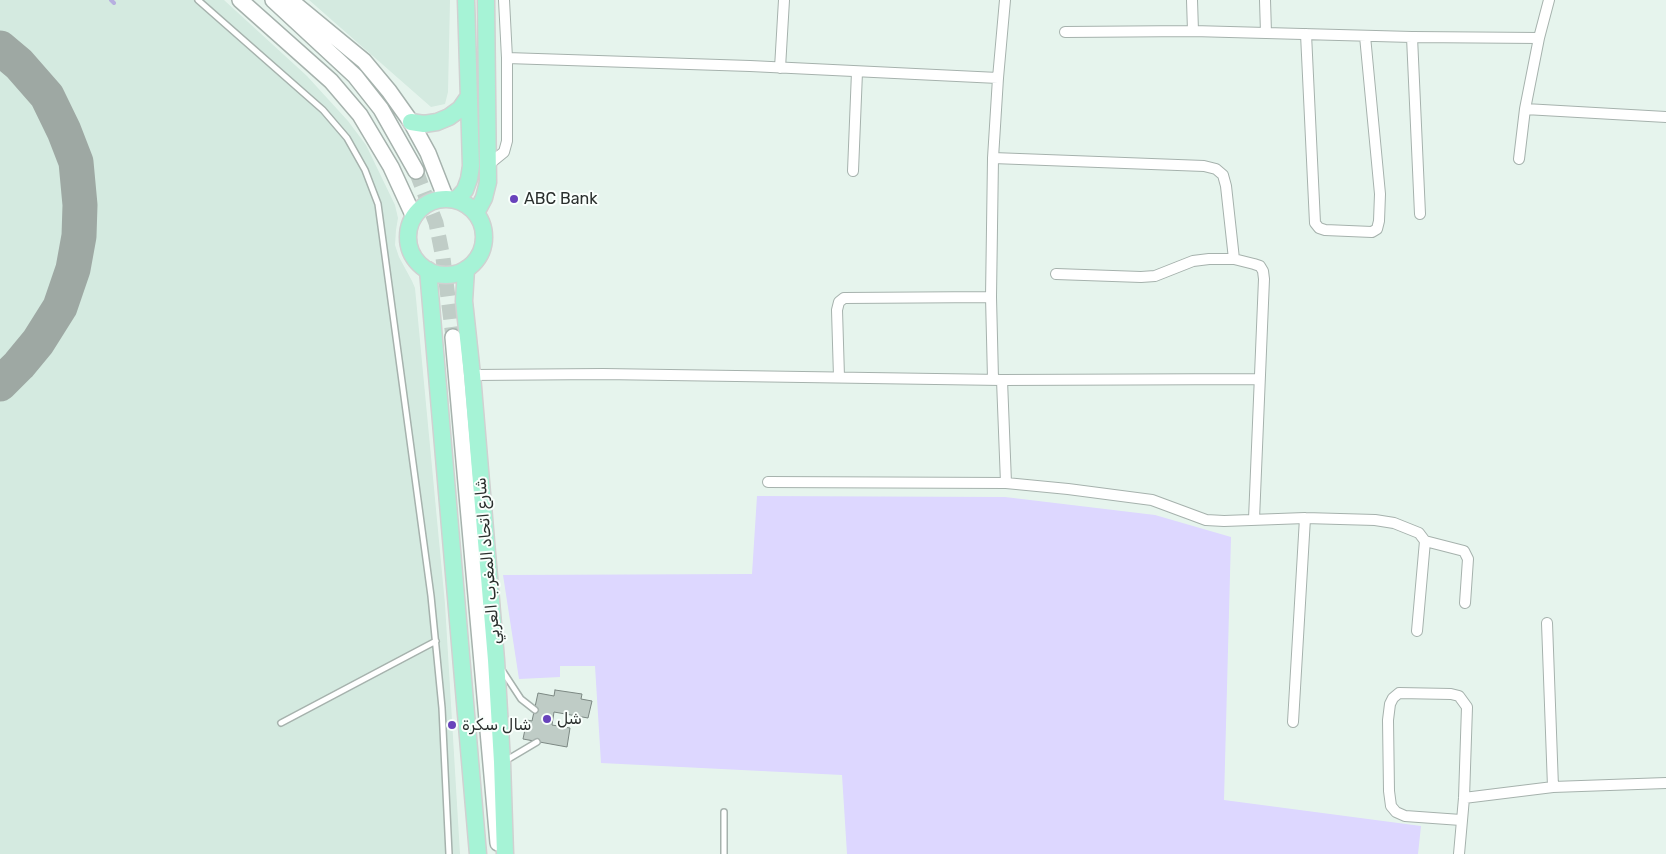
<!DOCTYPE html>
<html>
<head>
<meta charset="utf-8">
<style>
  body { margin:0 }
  canvas { display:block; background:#e6f4ed }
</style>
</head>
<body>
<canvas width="1666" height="854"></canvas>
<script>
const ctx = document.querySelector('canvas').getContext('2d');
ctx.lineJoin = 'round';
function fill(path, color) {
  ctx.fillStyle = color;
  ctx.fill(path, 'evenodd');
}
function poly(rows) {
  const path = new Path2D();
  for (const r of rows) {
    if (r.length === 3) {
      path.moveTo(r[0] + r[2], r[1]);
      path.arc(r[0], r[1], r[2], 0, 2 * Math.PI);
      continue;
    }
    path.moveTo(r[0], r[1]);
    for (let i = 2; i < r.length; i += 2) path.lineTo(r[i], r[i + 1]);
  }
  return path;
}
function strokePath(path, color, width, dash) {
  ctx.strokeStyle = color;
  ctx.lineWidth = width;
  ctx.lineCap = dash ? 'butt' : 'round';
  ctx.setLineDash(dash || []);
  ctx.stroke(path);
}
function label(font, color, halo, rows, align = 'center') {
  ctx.font = font + ' Rubik,Vazirmatn,sans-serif';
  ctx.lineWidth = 4;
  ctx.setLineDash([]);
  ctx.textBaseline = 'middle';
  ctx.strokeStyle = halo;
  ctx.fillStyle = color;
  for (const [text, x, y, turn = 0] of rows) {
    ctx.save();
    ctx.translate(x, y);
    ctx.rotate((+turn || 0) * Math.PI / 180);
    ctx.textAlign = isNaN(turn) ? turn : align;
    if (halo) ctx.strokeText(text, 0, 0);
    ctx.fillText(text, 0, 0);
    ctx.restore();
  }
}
const built = poly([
  [0,0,224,0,307,76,348,121,366,145,395,205,398,218,396,230,395,245,399,257,412,281,415,288,445,604,460,854,0,854],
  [309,0,450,0,448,92,445,104,431,107]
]);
const green = poly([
  [757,496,1005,497,1155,515,1231,537,1224,800,1421,826,1418,854,847,854,842,775,601,763,595,666,560,666,560,677,519,679,503,575,752,574]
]);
const stream = poly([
  [111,0,114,3]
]);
const taxiway = poly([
  [0,48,19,64,47,96,64,131,76,162,80,205,79,236,73,269,60,307,38,342,19,365,0,384]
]);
const building = poly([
  [555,690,582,694,581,699,592,701,588,718,554,712,552,725,570,728,567,747,523,739,527,720,532,721,538,693,554,696,555,690]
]);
const secondaryTunnel = poly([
  [416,171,436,223,443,258,453,337]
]);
const lane = poly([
  [198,0,323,110,347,138,365,170,378,204,431,596,442,708,449,854],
  [502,670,521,699,535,710],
  [281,723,436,641],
  [505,761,537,742],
  [724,854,724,812]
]);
const street = poly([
  [1192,0,1193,31],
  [1265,0,1266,33],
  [1065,32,1193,31,1412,37,1539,38],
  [1306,34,1315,223,1319,228,1325,230,1372,232,1377,229,1379,221,1380,194,1365,36],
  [1412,37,1420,214],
  [507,58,750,66,998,78],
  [780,68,784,0],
  [1525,109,1666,117],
  [993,158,1204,166,1216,169,1223,175,1226,186,1234,259],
  [1519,159,1525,109,1539,38,1549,0],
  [488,165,504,152,507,141,507,58,504,0],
  [853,171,857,72],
  [1056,274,1141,277,1155,276,1193,261,1209,259,1234,259,1254,264,1260,266,1263,271,1264,279,1254,519],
  [472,375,603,374,1002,380,1259,379],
  [839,377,837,310,839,302,844,298,991,297],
  [993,379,991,297,993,158,998,78,1005,0],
  [1002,380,1006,483],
  [768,482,1006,483,1068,489,1152,500,1206,520,1224,521,1305,518,1375,520,1394,523,1419,533,1425,541,1464,551,1468,559,1465,603],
  [1547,623,1553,787],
  [1417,631,1425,541],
  [1293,722,1305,518],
  [1464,798,1553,787,1666,783],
  [1459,854,1464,798,1467,707,1459,696,1451,694,1399,693,1393,698,1390,704,1388,720,1389,791,1391,806,1396,812,1405,816,1461,820]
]);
const secondary = poly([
  [240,0,331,81,360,115,391,167,414,217],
  [273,0,355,76,381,109,416,171],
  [290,0,364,61,389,91,411,122,428,153,446,199],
  [453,337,498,843]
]);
const primary = poly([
  [411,122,424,124,437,122,449,117,460,109,467,99],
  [446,237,38],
  [456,200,465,190,469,179,471,166,466,0],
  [476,213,484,198,488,182,486,0],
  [466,269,464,301,472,375,496,660,502,762,505,854],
  [428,270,478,854]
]);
const markers = [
  [514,199,5,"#6843bb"],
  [547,719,5,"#6843bb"],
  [452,725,5,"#6843bb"]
];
const poiNames = [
  ["ABC Bank",524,199],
  ["شل",557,719],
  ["شال سكرة",462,725]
];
const streetNames = [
  ["شارع اتحاد المغرب العربي",488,561,-95]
];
fill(built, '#d4eae0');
fill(green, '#ddd7ff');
strokePath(stream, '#b7afe0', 4);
strokePath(taxiway, '#9ea8a3', 35);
fill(building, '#bfccc6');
strokePath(building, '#7c8883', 1);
strokePath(secondaryTunnel, '#c0cdc7', 15, [15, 8]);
strokePath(lane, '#a6b2ad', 8);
strokePath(street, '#a6b2ad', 12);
strokePath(secondary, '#a6b2ad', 18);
strokePath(primary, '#d0d1d1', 19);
strokePath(lane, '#fff', 5);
strokePath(street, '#fff', 10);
strokePath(secondary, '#fff', 15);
strokePath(primary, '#a6f3d6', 16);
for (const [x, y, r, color] of markers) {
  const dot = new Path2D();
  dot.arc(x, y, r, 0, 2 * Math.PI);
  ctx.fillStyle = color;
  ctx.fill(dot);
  strokePath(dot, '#f9fffc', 2);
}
label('16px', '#2a2f2d', '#f9fffc', poiNames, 'left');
label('16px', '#2a2f2d', '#f9fffc', streetNames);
</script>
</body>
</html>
